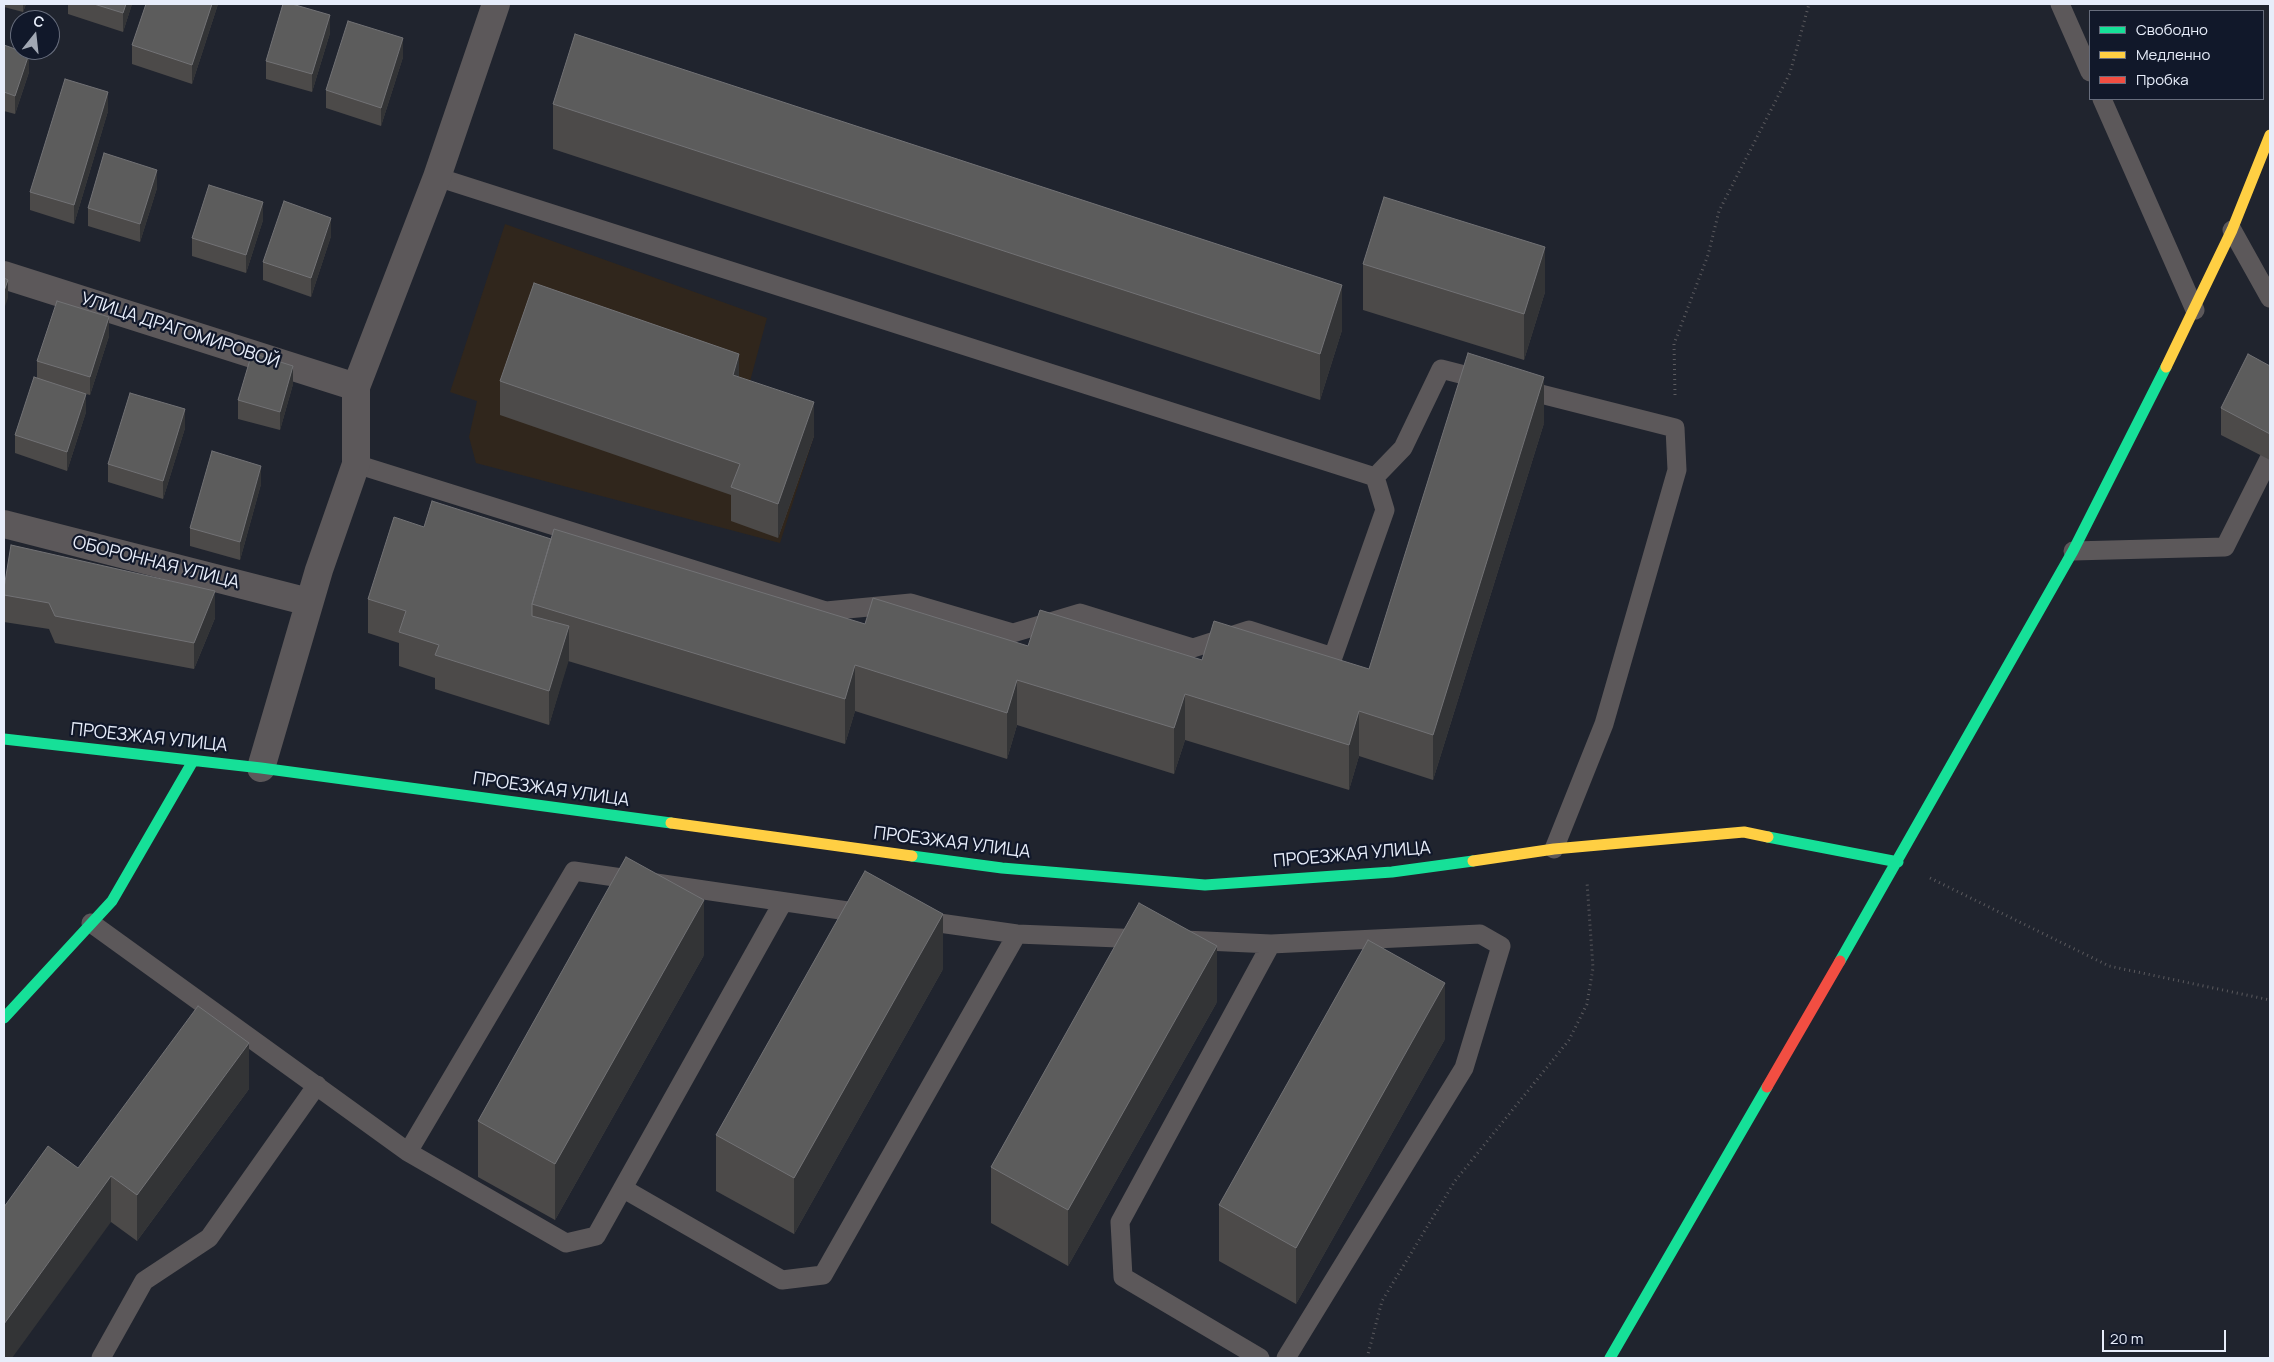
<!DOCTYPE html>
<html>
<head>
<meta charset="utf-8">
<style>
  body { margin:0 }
  #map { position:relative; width:2274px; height:1362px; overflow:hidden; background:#20242e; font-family:Manrope,sans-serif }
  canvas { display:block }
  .frame { position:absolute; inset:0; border:5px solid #e7edfa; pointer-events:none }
  .legend { position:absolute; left:2089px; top:10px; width:175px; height:90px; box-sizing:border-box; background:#11182a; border:1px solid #676d7d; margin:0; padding:6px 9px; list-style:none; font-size:15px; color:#e7edfa }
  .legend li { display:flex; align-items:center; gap:10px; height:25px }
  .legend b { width:25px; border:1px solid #676d7d }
  .north { position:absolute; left:10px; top:10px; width:50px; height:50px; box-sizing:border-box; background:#11182a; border:1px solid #676d7d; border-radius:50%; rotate:16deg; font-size:14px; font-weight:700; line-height:20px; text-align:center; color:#e7edfa }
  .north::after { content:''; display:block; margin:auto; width:18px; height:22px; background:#a1a7b3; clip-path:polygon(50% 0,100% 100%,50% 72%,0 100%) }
  .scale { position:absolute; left:2102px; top:1330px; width:124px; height:22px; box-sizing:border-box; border:2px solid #e7edfa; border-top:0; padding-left:6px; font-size:15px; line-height:18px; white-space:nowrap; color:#e7edfa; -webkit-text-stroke:4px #11182a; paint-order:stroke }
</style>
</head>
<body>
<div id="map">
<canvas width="2274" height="1362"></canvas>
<div class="frame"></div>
<ul class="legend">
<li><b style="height:6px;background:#16e098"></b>Свободно</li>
<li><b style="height:6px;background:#ffcf43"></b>Медленно</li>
<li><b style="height:6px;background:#f24e42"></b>Пробка</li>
</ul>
<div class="north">С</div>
<div class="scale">20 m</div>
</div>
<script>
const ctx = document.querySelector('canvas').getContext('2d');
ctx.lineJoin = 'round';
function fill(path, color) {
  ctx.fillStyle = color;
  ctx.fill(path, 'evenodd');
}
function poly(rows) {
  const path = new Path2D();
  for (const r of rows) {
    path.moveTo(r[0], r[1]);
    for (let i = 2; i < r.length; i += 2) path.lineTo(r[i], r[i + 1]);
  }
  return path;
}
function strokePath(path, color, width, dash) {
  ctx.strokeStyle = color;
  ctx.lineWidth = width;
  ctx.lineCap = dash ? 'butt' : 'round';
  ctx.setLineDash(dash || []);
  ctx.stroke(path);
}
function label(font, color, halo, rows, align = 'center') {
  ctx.font = font + ' Manrope,sans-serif';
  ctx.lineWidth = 4.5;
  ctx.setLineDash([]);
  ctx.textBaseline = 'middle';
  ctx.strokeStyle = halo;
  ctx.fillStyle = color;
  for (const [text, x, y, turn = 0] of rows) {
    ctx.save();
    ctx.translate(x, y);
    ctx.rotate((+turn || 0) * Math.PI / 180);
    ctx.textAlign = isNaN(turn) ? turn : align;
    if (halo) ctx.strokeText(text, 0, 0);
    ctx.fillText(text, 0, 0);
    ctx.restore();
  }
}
const industrial = poly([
  [505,224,767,318,741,415,814,436,780,543,476,463,469,437,477,401,450,392]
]);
const path = poly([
  [1675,395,1674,344,1708,255,1719,211,1790,73,1809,4],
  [1930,878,2109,966,2270,1000],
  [1367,1358,1382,1301,1455,1181,1569,1040,1587,1004,1593,968,1587,882]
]);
const lane = poly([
  [2060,4,2090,72],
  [2102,99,2195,310],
  [2232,230,2270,298],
  [1521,389,1675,428,1677,470,1604,724,1554,849],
  [356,464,826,611,911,603,1013,633,1080,613,1193,648,1249,630,1333,657,1385,510,1375,477,437,177],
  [1375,477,1403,448,1441,369,1484,380],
  [2073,551,2225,547,2269,459],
  [918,920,1017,934,1144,939],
  [91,923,408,1152,566,1243,596,1236,783,902],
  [1184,940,1271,944,1480,934,1501,946,1464,1068,1286,1358],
  [408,1152,574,871,868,914],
  [624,1189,782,1280,823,1275,1017,934],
  [101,1358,144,1281,209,1238,317,1085],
  [1260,1358,1123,1277,1120,1222,1271,944]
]);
const street = poly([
  [4,275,356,387],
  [4,524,309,602],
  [261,768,319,570,356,464,356,387,437,177,496,4]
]);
const fast = poly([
  [4,739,261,768,671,823],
  [1768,837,1898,862],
  [912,856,1002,868,1205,885,1392,872,1473,861],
  [1840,961,2073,551,2166,367],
  [4,1018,112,901,193,761],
  [1610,1358,1767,1087]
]);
const slow = poly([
  [2166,367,2232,230,2270,135],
  [671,823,912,856],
  [1473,861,1554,849,1744,832,1768,837]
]);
const jam = poly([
  [1767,1087,1840,961]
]);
const wall = poly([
  [4,4,26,4,23,12,4,7],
  [68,4,132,4,123,32,68,14],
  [146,4,218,4,192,84,132,64,132,45],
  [330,33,312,92,266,79,266,61],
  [4,45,29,72,15,114,4,111],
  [403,57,381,126,326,108,326,90],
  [553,104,1342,330,1320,400,553,149],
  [108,111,74,224,30,210,30,192],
  [157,188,140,242,88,226,88,208],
  [263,220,246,273,192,256,192,238],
  [331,236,311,297,263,280,263,262],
  [1363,264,1545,292,1524,360,1363,310],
  [109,336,90,395,86,394,86,412,67,471,15,453,15,435,37,378,37,361],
  [2270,366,2270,460,2221,435,2221,408],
  [739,377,814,436,778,538,731,521,731,495,500,415,500,381],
  [293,384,280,430,238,419,238,400],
  [1544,423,1433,780,1359,756,1349,790,1185,740,1174,774,1017,725,1007,759,855,711,845,744,568,661,549,725,435,689,435,678,399,666,399,643,368,633,368,599,424,527,551,539,865,624,1028,646,1202,660,1369,669],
  [185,428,163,499,108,482,108,464],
  [261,484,240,560,190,546,190,528],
  [4,588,215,618,194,669,55,643,49,629,4,622],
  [704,955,555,1220,478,1177,478,1121],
  [943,969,794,1234,716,1191,716,1135],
  [1217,1002,1068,1266,991,1223,991,1167],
  [1445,1039,1296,1304,1219,1261,1219,1205],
  [249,1089,137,1241,111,1222,78,1168]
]);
const shadedWall = poly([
  [23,4,26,4,23,12],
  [126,4,132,4,123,32,123,13],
  [212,4,218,4,192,84,192,65],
  [330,15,330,33,312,92,312,74],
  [403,38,403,57,381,126,381,108],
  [29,54,29,72,15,114,15,96],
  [108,92,108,111,74,224,74,205],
  [157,170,157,188,140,242,140,224],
  [263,202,263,220,246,273,246,255],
  [331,218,331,236,311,297,311,278],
  [1545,247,1545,292,1524,360,1524,314],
  [8,280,8,298,4,309,4,291],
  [1342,285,1342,330,1320,400,1320,354],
  [109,317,109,336,90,395,90,377],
  [739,354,739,388,733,375],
  [293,366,293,384,280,430,280,412],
  [1544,377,1544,423,1433,780,1433,735],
  [86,394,86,412,67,471,67,452],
  [814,402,814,436,778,538,778,504],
  [185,409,185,428,163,499,163,481],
  [261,466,261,484,240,560,240,542],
  [215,591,215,618,194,669,194,643],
  [569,626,569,660,549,725,549,691],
  [855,665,855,711,845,744,845,699],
  [1017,680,1017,725,1007,759,1007,713],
  [1185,694,1185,740,1174,774,1174,728],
  [1359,711,1359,756,1349,790,1349,745],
  [704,900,704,955,555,1220,555,1164],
  [943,914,943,969,794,1234,794,1178],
  [1217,946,1217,1002,1068,1266,1068,1210],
  [1445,983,1445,1039,1296,1304,1296,1248],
  [249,1043,249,1089,137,1241,137,1195],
  [111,1176,111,1222,12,1358,4,1358,4,1324]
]);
const building = poly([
  [94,4,126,4,123,13,94,4],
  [146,4,212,4,192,65,132,45,146,4],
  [283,4,292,4,330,15,312,74,266,61,283,4],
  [348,21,403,38,381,108,326,90,348,21],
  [575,34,1342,285,1320,354,553,104,575,34],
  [4,45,29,54,15,96,4,92,4,45],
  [65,79,108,92,74,205,30,192,65,79],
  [104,153,157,170,140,224,88,208,104,153],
  [209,185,263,202,246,255,192,238,209,185],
  [1384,197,1545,247,1524,314,1363,264,1384,197],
  [284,201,331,218,311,278,263,262,284,201],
  [4,278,8,280,4,291,4,278],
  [534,283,739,354,733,375,814,402,778,504,731,487,740,464,500,381,534,283],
  [57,301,109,317,90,377,37,361,57,301],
  [252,353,293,366,280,412,238,400,252,353],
  [1468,353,1544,377,1433,735,1359,711,1349,745,1185,694,1174,728,1017,680,1007,713,855,665,845,699,532,604,554,529,865,624,873,598,1028,646,1040,610,1202,660,1214,621,1369,669,1468,353],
  [2248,354,2270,366,2270,434,2221,408,2248,354],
  [34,377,86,394,67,452,15,435,34,377],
  [130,393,185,409,163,481,108,464,130,393],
  [212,451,261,466,240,542,190,528,212,451],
  [432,501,551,539,532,604,532,616,569,626,549,691,435,655,439,645,399,632,406,611,368,599,394,517,424,527,432,501],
  [11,545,215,591,194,643,55,616,49,603,4,595,4,588,11,545],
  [626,857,704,900,555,1164,478,1121,626,857],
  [865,871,943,914,794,1178,716,1135,865,871],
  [1139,903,1217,946,1068,1210,991,1167,1139,903],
  [1368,940,1445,983,1296,1248,1219,1205,1368,940],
  [198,1006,249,1043,137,1195,111,1176,4,1324,4,1207,48,1146,78,1168,198,1006]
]);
const streetNames = [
  ["УЛИЦА ДРАГОМИРОВОЙ",180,331,18],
  ["ОБОРОННАЯ УЛИЦА",156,563,14],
  ["ПРОЕЗЖАЯ УЛИЦА",149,738,6],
  ["ПРОЕЗЖАЯ УЛИЦА",551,790,8],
  ["ПРОЕЗЖАЯ УЛИЦА",952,843,7],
  ["ПРОЕЗЖАЯ УЛИЦА",1352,855,-5]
];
fill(industrial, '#30261c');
strokePath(path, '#5b5a5e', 3, [1, 4]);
strokePath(lane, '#5c585a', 19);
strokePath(street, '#5c585a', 28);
strokePath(fast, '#16e098', 11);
strokePath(slow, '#ffcf43', 11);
strokePath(jam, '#f24e42', 11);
fill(wall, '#4c4a49');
fill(shadedWall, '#333436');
fill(building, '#5c5c5c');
strokePath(building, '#727275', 1);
label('18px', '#e7edfa', '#11182a', streetNames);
</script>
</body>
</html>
